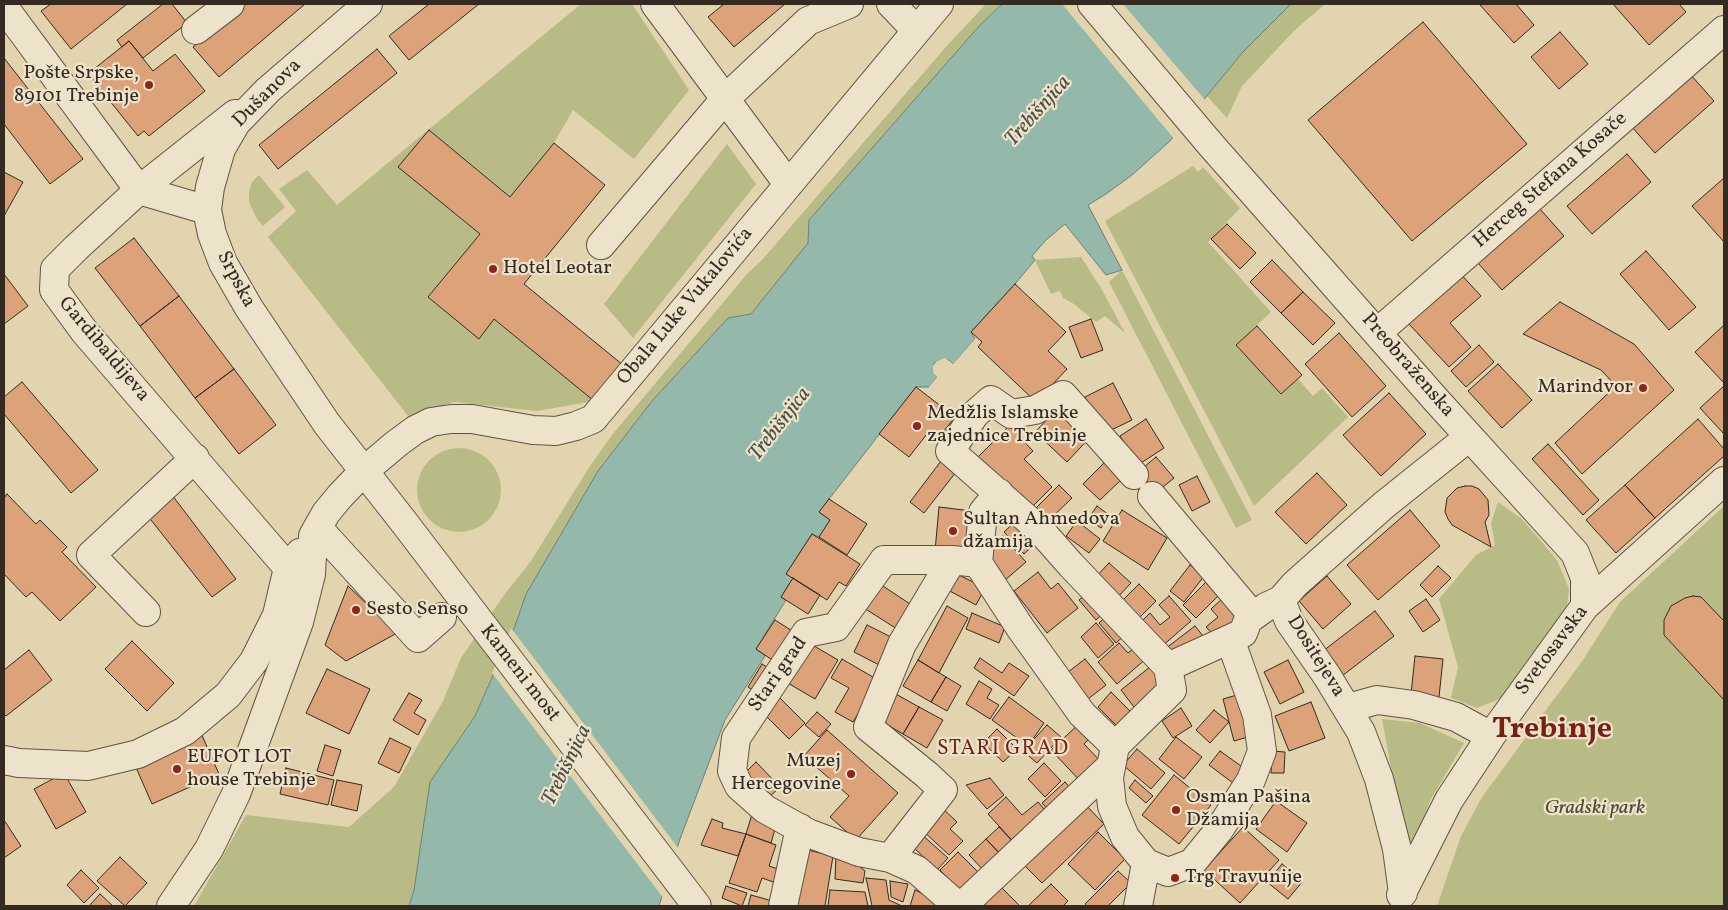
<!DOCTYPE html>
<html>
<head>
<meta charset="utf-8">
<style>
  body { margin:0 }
  #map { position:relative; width:1728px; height:910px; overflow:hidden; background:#e1d4ae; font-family:Vollkorn,serif }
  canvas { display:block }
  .frame { position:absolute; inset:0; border:5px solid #342a21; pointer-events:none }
</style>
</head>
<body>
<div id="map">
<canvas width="1728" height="910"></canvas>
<div class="frame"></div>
</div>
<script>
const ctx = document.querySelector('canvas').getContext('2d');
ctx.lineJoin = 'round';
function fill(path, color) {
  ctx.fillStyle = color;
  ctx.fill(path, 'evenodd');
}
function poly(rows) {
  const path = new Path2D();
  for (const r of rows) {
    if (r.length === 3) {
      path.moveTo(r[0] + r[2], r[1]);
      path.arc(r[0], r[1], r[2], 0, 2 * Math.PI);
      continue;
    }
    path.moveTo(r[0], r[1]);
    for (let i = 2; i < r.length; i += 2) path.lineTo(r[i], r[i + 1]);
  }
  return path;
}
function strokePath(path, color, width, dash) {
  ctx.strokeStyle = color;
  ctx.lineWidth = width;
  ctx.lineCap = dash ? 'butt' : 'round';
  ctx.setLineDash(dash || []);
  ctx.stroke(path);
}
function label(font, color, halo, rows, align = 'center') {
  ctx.font = font + ' Vollkorn,serif';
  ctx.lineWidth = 4.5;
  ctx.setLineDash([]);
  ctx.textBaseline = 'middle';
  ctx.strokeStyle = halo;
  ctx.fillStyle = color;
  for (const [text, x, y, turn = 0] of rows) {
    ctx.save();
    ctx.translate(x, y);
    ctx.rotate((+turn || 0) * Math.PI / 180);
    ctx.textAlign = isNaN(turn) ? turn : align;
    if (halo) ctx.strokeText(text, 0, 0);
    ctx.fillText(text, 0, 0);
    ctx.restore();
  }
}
const green = poly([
  [581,4,632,4,689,90,634,159,573,110,554,143,510,197,429,130,399,167,480,234,428,297,479,338,494,319,594,401,537,411,454,402,408,416,268,237,296,211,279,189,307,170,337,205],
  [986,4,1002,4,980,25,809,220,808,243,751,314,728,318,652,401,598,471,526,594,515,626,475,716,430,782,414,890,409,906,194,906,246,815,349,827,394,787,443,701,461,658,504,595,531,561,590,466,612,435,747,274,762,260,945,48],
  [1291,4,1325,4,1295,30,1242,86,1227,118,1207,96,1242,53],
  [727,144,756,184,633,338,604,304],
  [1193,166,1198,172,1203,167,1240,208,1208,242,1271,312,1236,345,1281,394,1298,379,1313,396,1322,388,1348,417,1254,506,1105,221],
  [259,175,285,207,263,226,257,219,249,202,249,192,252,182],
  [1081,257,1101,288,1125,333,1105,316,1096,322,1074,304,1063,298,1060,291,1051,294,1035,260],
  [1122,270,1252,520,1236,528,1109,282],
  [459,490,42],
  [1498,502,1522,519,1557,560,1569,589,1566,615,1509,695,1477,708,1451,698,1458,667,1439,599,1476,555,1495,545,1491,523],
  [1724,506,1724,906,1437,906,1461,836,1482,797,1583,660,1620,602],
  [1382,719,1420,723,1464,743,1430,801,1408,861]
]);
const water = poly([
  [1002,4,1291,4,1242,53,1170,141,1132,175,1106,194,1088,205,1122,270,1106,275,1065,224,1046,240,1032,256,1035,260,1015,284,971,332,975,339,953,364,949,360,937,361,934,363,933,373,937,377,929,387,916,387,819,512,830,520,819,537,812,534,787,573,793,578,781,597,786,600,756,649,765,656,725,720,680,839,659,906,409,906,414,890,430,782,475,716,515,626,526,594,598,471,652,401,728,318,751,314,808,243,809,220,980,25,1002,4]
]);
const pier = poly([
  [1062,4,1123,4,1206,101,1175,140],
  [975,339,977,340,954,366,945,361,938,363,936,367,936,372,939,378,931,389,929,387,937,377,933,373,933,366,937,361,945,358,953,364],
  [511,628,679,849,664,899,492,673]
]);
const building = poly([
  [51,4,127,4,71,49,41,11,51,4],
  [163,4,172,4,187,23,143,58,129,41,122,47,117,40,163,4],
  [244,4,305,4,219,77,193,47,244,4],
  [429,4,479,4,409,60,389,36,429,4],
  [724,4,785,4,734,47,708,17,724,4],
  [1481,4,1516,4,1534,25,1514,43,1480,5,1481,4],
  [1613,4,1679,4,1686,12,1649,45,1613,4],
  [1423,22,1527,144,1412,241,1308,120,1423,22],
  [1560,32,1588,64,1559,89,1531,57,1560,32],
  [129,41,153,71,175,54,205,91,149,136,144,131,138,136,93,80,99,75,94,69,129,41],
  [377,49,397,73,278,169,259,145,377,49],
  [4,58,83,159,50,184,4,124,4,58],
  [1690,74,1714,101,1655,153,1631,126,1690,74],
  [429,130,510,197,554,143,605,185,524,284,623,365,594,401,494,319,479,339,428,297,480,234,398,167,429,130],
  [1627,154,1651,182,1592,234,1567,206,1627,154],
  [4,172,23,182,4,216,4,172],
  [1724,178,1724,242,1692,206,1724,178],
  [1540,209,1564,236,1502,290,1478,263,1540,209],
  [1227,224,1256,253,1240,269,1211,239,1227,224],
  [134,238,179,296,140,326,95,268,134,238],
  [1646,251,1696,307,1669,330,1620,274,1646,251],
  [1272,260,1303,292,1281,313,1250,282,1272,260],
  [1457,270,1481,296,1450,323,1471,347,1449,367,1409,324,1412,311,1457,270],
  [4,274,28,306,4,324,4,274],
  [1015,284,1066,332,1048,351,1067,369,1036,402,978,347,982,342,971,332,1015,284],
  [1303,292,1335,323,1313,345,1281,313,1303,292],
  [179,296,234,369,195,398,140,326,179,296],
  [1560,302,1634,344,1674,390,1582,474,1555,443,1616,386,1601,370,1523,334,1560,302],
  [1091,319,1103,350,1081,358,1069,327,1091,319],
  [1724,325,1724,383,1695,352,1724,325],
  [1257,326,1302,375,1281,394,1236,345,1257,326],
  [1339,333,1386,386,1352,417,1305,364,1339,333],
  [1479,345,1494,362,1466,387,1451,371,1479,345],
  [1498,364,1532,400,1502,428,1468,391,1498,364],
  [234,369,276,425,239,454,195,398,234,369],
  [22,382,98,470,71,493,4,414,4,397,22,382],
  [1113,383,1132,420,1103,434,1085,397,1113,383],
  [1724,386,1724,434,1700,408,1724,386],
  [916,387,955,417,936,441,927,434,909,457,879,434,916,387],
  [1389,393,1426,434,1381,476,1343,435,1389,393],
  [1061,405,1092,435,1067,462,1035,432,1061,405],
  [1146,419,1164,448,1138,465,1120,436,1146,419],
  [1698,419,1724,449,1724,456,1655,518,1625,485,1698,419],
  [1009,426,1033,451,1024,459,1052,487,1029,510,977,458,1009,426],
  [1548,444,1599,500,1583,515,1532,459,1548,444],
  [1156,457,1174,478,1147,500,1130,479,1156,457],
  [1107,460,1124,477,1100,500,1083,484,1107,460],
  [941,461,956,472,924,513,910,502,941,461],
  [1317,473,1347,505,1306,544,1275,512,1317,473],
  [1197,476,1210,502,1192,511,1179,485,1197,476],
  [1059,485,1072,498,1046,523,1034,510,1059,485],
  [1625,485,1655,518,1616,553,1586,520,1625,485],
  [1465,486,1472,486,1479,489,1488,500,1489,515,1485,522,1491,547,1452,525,1448,519,1445,512,1447,498,1457,488,1465,486],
  [7,494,36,524,40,520,67,547,62,552,96,587,60,621,32,592,26,597,4,574,4,498,7,494],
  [172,495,236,579,212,597,147,515,172,495],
  [829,499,867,524,847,555,819,537,830,520,819,512,829,499],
  [1097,506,1109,515,1101,528,1088,519,1097,506],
  [939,507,972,511,967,555,935,551,939,507],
  [1122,510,1167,538,1148,570,1103,541,1122,510],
  [1410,510,1440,546,1378,600,1347,565,1410,510],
  [1019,518,1039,540,1024,554,1004,532,1019,518],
  [1077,521,1100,539,1089,553,1066,536,1077,521],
  [812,534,860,564,846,586,839,582,827,600,786,574,812,534],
  [1003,536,1026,562,1004,581,981,554,1003,536],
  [1109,563,1131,583,1114,601,1092,581,1109,563],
  [1190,565,1205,575,1184,602,1170,591,1190,565],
  [1438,566,1451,578,1432,597,1420,585,1438,566],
  [1038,572,1051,589,1058,583,1078,608,1047,633,1014,591,1038,572],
  [955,573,985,588,976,605,946,589,955,573],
  [1327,576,1351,604,1323,629,1299,601,1327,576],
  [793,578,820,595,808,614,781,597,793,578],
  [1208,580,1221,593,1196,618,1183,605,1208,580],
  [880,584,913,606,897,629,864,608,880,584],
  [1139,584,1156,601,1137,620,1120,603,1139,584],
  [348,586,397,633,346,661,325,645,348,586],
  [1089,591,1106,611,1096,620,1079,600,1089,591],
  [1169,596,1191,621,1161,647,1140,623,1150,613,1160,625,1170,617,1159,605,1169,596],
  [1693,596,1701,597,1724,621,1724,700,1664,635,1664,620,1671,606,1685,598,1693,596],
  [1223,598,1241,620,1218,640,1206,627,1218,617,1211,609,1223,598],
  [1426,599,1440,620,1423,632,1409,611,1426,599],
  [947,606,968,618,939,673,918,660,947,606],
  [1375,611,1394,636,1342,676,1323,651,1375,611],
  [1111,612,1128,632,1116,643,1099,623,1111,612],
  [972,613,1005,627,999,643,966,629,972,613],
  [775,620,797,634,778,664,756,649,775,620],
  [1096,623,1114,644,1098,658,1081,637,1096,623],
  [867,625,899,641,885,668,854,652,867,625],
  [1195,626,1207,641,1172,658,1165,649,1195,626],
  [132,641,174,683,147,711,105,669,132,641],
  [809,643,838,660,815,699,786,682,809,643],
  [1119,643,1128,653,1138,645,1148,657,1117,684,1098,662,1119,643],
  [29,650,52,680,6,716,4,714,4,670,29,650],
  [1415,656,1443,659,1439,697,1411,694,1415,656],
  [980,658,1002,673,1009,663,1029,676,1014,696,974,668,980,658],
  [842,659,878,680,853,722,835,712,849,688,831,678,842,659],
  [1085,659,1106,685,1084,702,1063,676,1085,659],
  [918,660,946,677,931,702,903,686,918,660],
  [1288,660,1304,692,1280,704,1264,672,1288,660],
  [762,664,773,671,758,694,748,687,762,664],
  [1150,667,1167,689,1137,711,1121,690,1150,667],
  [327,669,370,689,349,734,306,713,327,669],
  [946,677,961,686,947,711,931,702,946,677],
  [979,681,992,689,987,698,999,705,990,719,966,704,979,681],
  [1111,692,1134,715,1120,729,1098,707,1111,692],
  [409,693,422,700,414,713,426,720,418,735,393,720,409,693],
  [894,693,919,707,903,734,879,720,894,693],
  [1244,693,1255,735,1234,741,1223,699,1244,693],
  [777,695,805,723,789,739,761,711,777,695],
  [1009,697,1044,723,1028,746,992,720,1009,697],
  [1311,702,1325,738,1289,751,1275,716,1311,702],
  [919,707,943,720,927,748,903,734,919,707],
  [1181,708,1192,726,1173,738,1162,721,1181,708],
  [1214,710,1229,722,1210,743,1196,730,1214,710],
  [817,712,831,724,819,737,805,725,817,712],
  [1080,723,1093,735,1084,744,1104,765,1084,785,1051,750,1080,723],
  [1047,725,1061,737,1037,763,1023,751,1047,725],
  [997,729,1017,749,1003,762,983,743,997,729],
  [827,730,898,793,856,840,830,817,849,796,804,756,827,730],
  [201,733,219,774,152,804,134,763,201,733],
  [1176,737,1202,757,1184,779,1159,759,1176,737],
  [390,738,411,748,399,773,378,763,390,738],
  [325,745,341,750,333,776,317,771,325,745],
  [1137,749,1165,773,1151,789,1123,765,1137,749],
  [1220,751,1248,771,1237,786,1209,765,1220,751],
  [1272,751,1285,752,1284,773,1271,773,1272,751],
  [756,762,780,787,765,801,742,776,756,762],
  [1044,763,1061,781,1045,797,1028,779,1044,763],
  [286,768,334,780,328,805,280,794,286,768],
  [64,773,86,812,56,829,34,789,64,773],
  [1174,775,1211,805,1179,844,1142,815,1174,775],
  [990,778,1004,795,987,809,966,785,990,778],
  [337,780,362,785,357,811,331,805,337,780],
  [1135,780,1153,796,1146,803,1129,788,1135,780],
  [1065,782,1075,793,1052,814,1042,803,1065,782],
  [1006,797,1022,815,1038,802,1051,817,1018,847,988,814,1006,797],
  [1081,800,1104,824,1042,883,1019,860,1081,800],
  [1276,801,1307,823,1287,852,1256,829,1276,801],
  [941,807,957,822,950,829,963,841,949,855,921,829,941,807],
  [753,811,777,822,771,843,746,834,753,811],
  [712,819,723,823,722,828,746,834,738,856,701,845,712,819],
  [4,820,21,846,4,858,4,820],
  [999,827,1018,847,1005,859,986,839,999,827],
  [1243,827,1279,860,1240,903,1204,870,1243,827],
  [1098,832,1125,859,1095,890,1068,864,1098,832],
  [746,834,776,845,769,866,784,871,779,884,762,878,757,892,729,883,746,834],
  [921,834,948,858,937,870,911,845,921,834],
  [986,839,1005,859,988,875,969,855,986,839],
  [799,848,833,856,825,906,789,906,799,848],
  [958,852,983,877,964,895,940,870,958,852],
  [836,854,849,858,865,871,863,883,835,879,836,854],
  [120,857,147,883,125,906,97,881,120,857],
  [1282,864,1303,881,1288,899,1267,882,1282,864],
  [81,870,99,888,84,903,67,885,81,870],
  [1118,871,1131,883,1108,906,1087,906,1085,904,1118,871],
  [866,878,886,880,889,900,902,906,872,906,866,878],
  [890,881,908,884,903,902,891,897,890,881],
  [1051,884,1068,901,1063,906,1030,906,1029,905,1051,884],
  [726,886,747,893,742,906,722,898,726,886],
  [1000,886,1020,906,979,906,1000,886],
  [830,890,865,892,868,906,828,906,830,890],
  [915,890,948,906,910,906,915,890],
  [100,894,113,906,89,906,100,894],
  [751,895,776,902,775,906,748,906,751,895]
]);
const minor = poly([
  [368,4,268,90,236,123,221,149,210,187,207,210,212,234,223,263,249,308,327,424,403,521,697,906],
  [655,4,788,184],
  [891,4,916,30],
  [1092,4,1211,145,1437,401,1575,553,1585,578,1585,606],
  [4,7,139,190,207,210],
  [196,30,230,4],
  [235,114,139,190,76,248,55,269,54,290,84,331,288,568,311,574],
  [601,245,725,99,808,21,849,4],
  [1378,332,1724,30],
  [1134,475,1063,395,1035,410,1011,414,991,400,975,414,950,451,1041,531,1071,565,1168,667],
  [999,493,983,512,978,563,1021,629,1082,714,1115,746],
  [1152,496,1253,616],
  [318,528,418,638,442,617],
  [952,560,884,560,836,627,806,633,736,738,732,771,739,786,765,809,808,833,859,852,890,858,917,870,958,906],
  [146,612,91,555,195,458],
  [1230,639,1257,715,1262,751,1251,780,1219,830,1192,863,1168,872,1146,863,1125,837,1112,806,1109,778,1115,746,1172,690,1168,667,1243,633,1248,620,1266,607,1281,600],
  [1348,708,1377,700,1414,705,1456,717,1491,736],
  [4,760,19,763,88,766,138,754,185,731,228,695,254,661,277,615,288,568,300,553],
  [890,858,943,790,927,775,868,727,902,644,952,560,978,563],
  [1403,893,1397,849,1379,779,1361,732,1327,676,1289,621,1281,600,1295,584,1384,505,1469,437],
  [1401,895,1449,800,1491,736,1585,606,1724,481],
  [171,906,209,849,236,794,299,622,311,574,313,536,326,513,340,496,364,471,396,444,415,430,431,422,451,419,472,419,533,430,556,431,576,426,593,419,939,4],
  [783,906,800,828],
  [962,906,1111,766],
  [1138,906,1146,863]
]);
const markers = [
  [149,85,5,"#8f2418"],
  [493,269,5,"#8f2418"],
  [1643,388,5,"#8f2418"],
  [917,426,5,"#8f2418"],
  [953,531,5,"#8f2418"],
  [356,610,5,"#8f2418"],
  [177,769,5,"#8f2418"],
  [851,774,5,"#8f2418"],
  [1176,810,5,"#8f2418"],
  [1175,878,5,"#8f2418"]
];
const poiNames = [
  ["Pošte Srpske,",139,74,"right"],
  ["89101 Trebinje",139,97,"right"],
  ["Hotel Leotar",503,269],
  ["Marindvor",1633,388,"right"],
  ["Medžlis Islamske",927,414],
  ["zajednice Trebinje",927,437],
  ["Sultan Ahmedova",963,520],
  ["džamija",963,543],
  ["Sesto Senso",366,610],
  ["EUFOT LOT",187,758],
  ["house Trebinje",187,781],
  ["Muzej",841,762,"right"],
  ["Hercegovine",841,785,"right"],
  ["Osman Pašina",1186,798],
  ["Džamija",1186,821],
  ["Trg Travunije",1185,878]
];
const streetNames = [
  ["Dušanova",268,94,-45],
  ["Herceg Stefana Kosače",1551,181,-41],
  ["Srpska",235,280,62],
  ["Obala Luke Vukalovića",686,307,-50],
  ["Gardibaldijeva",103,350,50],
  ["Preobraženska",1407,366,49],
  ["Svetosavska",1553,651,-53],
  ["Dositejeva",1315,657,58],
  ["Kameni most",519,674,52],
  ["Stari grad",779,675,-55]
];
const parkNames = [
  ["Gradski park",1595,809]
];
const waterNames = [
  ["Trebišnjica",1039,112,-48],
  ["Trebišnjica",781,425,-52],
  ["Trebišnjica",568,766,-64]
];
const neighbourhoodNames = [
  ["STARI GRAD",1003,750]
];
const townNames = [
  ["Trebinje",1552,731]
];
fill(green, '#b9bb86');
fill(water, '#94b8aa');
strokePath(water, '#6e7f73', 1);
fill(pier, '#e1d4ae');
fill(building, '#dca37b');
strokePath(building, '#342a21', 1);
strokePath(minor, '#5f5444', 30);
strokePath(minor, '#ece3ca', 28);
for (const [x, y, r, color] of markers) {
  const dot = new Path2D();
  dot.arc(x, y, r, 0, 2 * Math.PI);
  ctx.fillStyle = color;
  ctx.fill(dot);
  strokePath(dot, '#ece3ca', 2);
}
label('20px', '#342a21', '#ece3ca', poiNames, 'left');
label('20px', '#342a21', '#ece3ca', streetNames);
label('italic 20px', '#4f4735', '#ece3ca', parkNames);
label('italic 21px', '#4c4e43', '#ece3ca', waterNames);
ctx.letterSpacing = '1px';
label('21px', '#7a1f14', '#ece3ca', neighbourhoodNames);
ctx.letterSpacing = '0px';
label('bold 30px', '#7a1f14', '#ece3ca', townNames);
</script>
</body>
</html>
